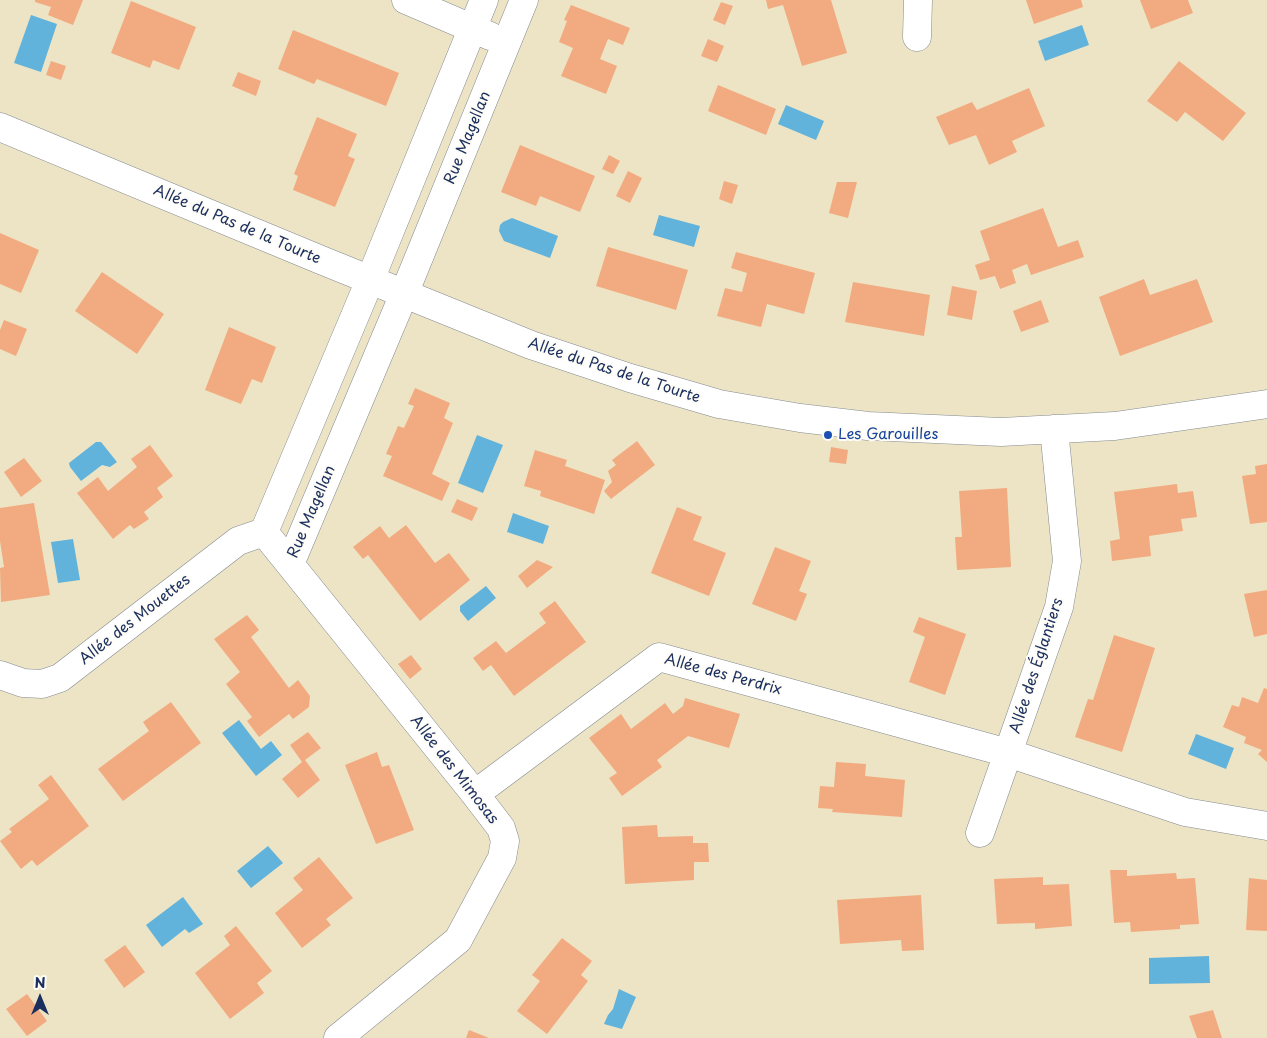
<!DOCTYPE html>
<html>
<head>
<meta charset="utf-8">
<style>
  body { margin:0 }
  #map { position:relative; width:1267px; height:1038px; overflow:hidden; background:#ece4c4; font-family:"Playpen Sans",sans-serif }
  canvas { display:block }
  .north { position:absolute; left:15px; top:973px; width:50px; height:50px; -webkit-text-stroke:4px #fdfcf7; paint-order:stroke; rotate:0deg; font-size:14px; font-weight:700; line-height:20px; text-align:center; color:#1b2f5e }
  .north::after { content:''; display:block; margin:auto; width:18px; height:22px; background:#1b2f5e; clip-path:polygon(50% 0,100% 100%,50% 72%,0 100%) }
</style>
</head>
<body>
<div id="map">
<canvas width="1267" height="1038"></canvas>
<div class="north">N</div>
</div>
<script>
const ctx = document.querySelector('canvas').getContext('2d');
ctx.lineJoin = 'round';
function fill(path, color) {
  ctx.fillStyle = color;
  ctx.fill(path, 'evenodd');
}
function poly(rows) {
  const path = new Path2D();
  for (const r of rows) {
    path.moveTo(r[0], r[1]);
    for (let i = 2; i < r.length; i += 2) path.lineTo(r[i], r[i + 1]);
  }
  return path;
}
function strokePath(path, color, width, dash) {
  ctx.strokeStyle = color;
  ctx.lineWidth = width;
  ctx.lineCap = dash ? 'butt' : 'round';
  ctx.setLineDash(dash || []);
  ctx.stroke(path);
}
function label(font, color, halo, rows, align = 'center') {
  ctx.font = font + ' "Playpen Sans",sans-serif';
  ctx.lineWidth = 4;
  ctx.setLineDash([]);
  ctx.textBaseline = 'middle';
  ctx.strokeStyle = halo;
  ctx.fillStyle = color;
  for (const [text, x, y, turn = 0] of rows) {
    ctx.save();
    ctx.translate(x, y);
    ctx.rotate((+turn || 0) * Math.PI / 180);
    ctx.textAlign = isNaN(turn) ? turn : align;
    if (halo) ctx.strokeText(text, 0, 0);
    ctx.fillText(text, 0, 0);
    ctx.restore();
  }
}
const water = poly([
  [31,15,57,24,41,72,14,63],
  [1082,25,1089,45,1045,61,1038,41],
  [786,105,824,121,816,140,778,124],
  [659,215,700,226,694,247,653,235],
  [512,218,558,236,550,258,504,241,499,231,500,225,503,222],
  [477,435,503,445,483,493,458,483],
  [96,442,101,442,117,462,110,467,102,465,81,481,70,467,69,463],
  [513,513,549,526,543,544,507,532],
  [73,539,80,580,58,583,51,542],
  [486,586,496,598,468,621,460,611,460,606],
  [239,720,261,749,271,741,282,755,256,776,222,733],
  [1196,734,1234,748,1226,769,1188,754],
  [268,846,283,863,251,888,237,871],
  [183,897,203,924,189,933,185,929,162,947,146,925],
  [1209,956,1210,983,1149,984,1149,958],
  [619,989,636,997,622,1029,604,1024,608,1015,613,1009]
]);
const building = poly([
  [35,0,83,0,73,25,48,15,51,7,35,2],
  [766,0,831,0,847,53,802,66,783,5,768,9],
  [1026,0,1081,0,1083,7,1034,24],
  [1140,0,1188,0,1193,13,1151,29],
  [131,1,196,27,179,70,153,60,150,68,111,53],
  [721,2,733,6,725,25,713,20],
  [571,5,630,28,623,45,608,39,600,59,617,66,606,94,561,76,573,48,559,42,567,21,564,20],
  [293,30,399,73,386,106,317,79,314,84,278,69],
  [708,39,724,46,717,62,701,56],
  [51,61,66,66,61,80,46,75],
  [1179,61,1246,113,1223,141,1185,112,1177,122,1147,101],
  [238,72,261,81,256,96,232,86],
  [718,85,776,109,766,135,708,111],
  [1029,88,1045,126,1012,141,1017,152,989,165,976,135,949,145,936,117,972,102,977,110],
  [317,117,357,134,348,156,355,159,335,207,293,190,298,176,294,174],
  [520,145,595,176,580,212,540,196,536,206,501,192],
  [609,155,620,161,613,174,602,169],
  [628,171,642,178,630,203,616,196],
  [724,181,738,185,732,204,719,199],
  [837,182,857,182,848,218,829,213],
  [1043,208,1058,247,1078,240,1084,257,1031,275,1027,264,1012,270,1016,283,1000,289,995,276,980,280,975,265,990,260,980,231],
  [0,233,39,250,21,293,0,284],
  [608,247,688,270,676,310,596,286],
  [736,252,815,273,804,314,767,304,761,327,717,316,725,288,742,292,747,273,731,268],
  [102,272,164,314,137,354,75,311],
  [1144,279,1150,295,1197,279,1213,322,1120,356,1099,297],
  [853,282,930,295,924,336,845,322],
  [952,286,977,291,972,320,947,315],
  [1041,300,1049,322,1021,332,1013,311],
  [4,320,27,329,16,356,0,349,0,330],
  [229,327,276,347,262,383,252,379,241,404,205,390],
  [415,388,450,403,444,418,453,423,432,474,450,483,442,501,383,476,392,456,386,454,398,426,404,428,414,406,408,404],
  [637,441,655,465,611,499,604,491,612,482,608,471,616,465,612,460],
  [150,445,173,476,157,488,163,497,144,512,149,519,134,529,130,525,113,539,77,493,98,477,108,491,137,467,131,459],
  [831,447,848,450,846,464,829,462],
  [535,450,567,460,565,466,605,480,594,514,540,496,541,491,524,486],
  [24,458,42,481,21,497,4,472],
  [1267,464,1267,522,1250,524,1242,476,1256,474,1255,466],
  [1177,484,1178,493,1193,491,1197,517,1181,519,1183,531,1149,536,1151,556,1112,561,1110,541,1120,539,1114,492],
  [1007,488,1011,567,957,570,955,537,962,537,959,491],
  [457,499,478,508,472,521,451,512],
  [34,503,50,595,1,602,0,568,4,567,0,541,0,508],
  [677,507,702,517,693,540,726,553,709,596,651,573],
  [406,525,435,563,449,553,470,580,420,621,368,555,363,559,353,547,380,526,389,538],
  [775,547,811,561,799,591,807,594,796,621,752,604],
  [537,560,553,567,527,588,518,576],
  [1267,590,1267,634,1254,637,1244,594],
  [555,601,586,642,514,696,491,665,483,671,473,658,496,641,506,653,546,623,539,613],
  [247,615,259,630,251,637,289,688,298,680,310,696,309,707,293,719,289,714,259,737,247,721,252,717,226,684,240,672,214,639],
  [919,617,966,634,945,695,909,682,925,637,913,632],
  [1114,635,1155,648,1122,752,1075,737,1088,699,1093,700],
  [411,655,422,669,410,679,398,664],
  [1264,688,1267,689,1267,762,1258,754,1262,750,1244,743,1246,737,1223,727,1232,705,1239,707,1242,697,1258,703],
  [685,698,740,714,729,748,688,736,657,760,662,767,622,796,609,778,617,773,589,738,621,714,631,729,665,703,673,714,683,706],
  [171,702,201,743,123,801,98,769,149,731,143,722],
  [308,732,321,748,305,760,320,780,298,798,282,779,302,762,290,745],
  [377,752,382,767,389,765,414,830,376,844,345,765],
  [836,762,866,764,865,776,905,780,902,817,832,812,833,809,818,808,820,786,834,787],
  [51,775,89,826,37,866,32,860,21,869,0,841,12,832,9,829,49,799,38,785],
  [657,825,658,837,693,836,693,843,708,843,709,862,694,862,694,880,625,884,622,827],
  [319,857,353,898,326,919,331,925,302,948,275,913,303,890,293,878],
  [1110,870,1127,870,1127,876,1176,873,1177,879,1195,878,1199,924,1180,925,1180,929,1131,932,1130,922,1114,923],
  [1043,877,1043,885,1069,884,1072,926,1035,929,1035,923,997,924,994,879],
  [1249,878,1267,880,1267,931,1246,930],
  [921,895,924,950,902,951,901,940,840,944,837,900],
  [236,926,272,971,257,983,264,993,230,1019,195,973,230,945,224,936],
  [562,938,592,961,581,975,588,981,547,1034,517,1011,540,981,532,975],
  [125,945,145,972,124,988,104,960],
  [27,994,47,1021,27,1036,6,1009],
  [1213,1010,1222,1038,1197,1038,1189,1016],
  [469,1030,489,1038,466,1038]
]);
const minor = poly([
  [406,0,490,36],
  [917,37,918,0],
  [0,127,321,260,531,345,630,378,719,404,800,418,868,426,1001,432,1115,426,1267,404],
  [1054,429,1067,561,1059,607,1008,753,1185,812,1267,826],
  [264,532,475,794,501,828,505,841,502,858,458,940,338,1038],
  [264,532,370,280,484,0],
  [290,564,404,294,524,0],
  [0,675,23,683,42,684,60,678,238,541,264,532],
  [475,794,659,657,1008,753,980,833]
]);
const markers = [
  [828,435,5,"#1a4fb4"]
];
const streetNames = [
  ["Rue Magellan",468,138,-68],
  ["Allée du Pas de la Tourte",237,225,23],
  ["Allée du Pas de la Tourte",614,371,18],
  ["Rue Magellan",312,512,-67],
  ["Allée des Mouettes",135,620,-38],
  ["Allée des Églantiers",1037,666,-72],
  ["Allée des Perdrix",723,675,15],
  ["Allée des Mimosas",454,770,52]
];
const transitNames = [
  ["Les Garouilles",838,435]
];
fill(water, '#61b3dc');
fill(building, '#f2ab80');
strokePath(minor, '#848a91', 29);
strokePath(minor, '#fff', 28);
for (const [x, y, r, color] of markers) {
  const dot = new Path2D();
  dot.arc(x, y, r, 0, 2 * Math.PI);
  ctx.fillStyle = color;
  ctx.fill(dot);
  strokePath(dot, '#fdfcf7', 2);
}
label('15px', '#1b2f5e', '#fdfcf7', streetNames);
label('15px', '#164399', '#fdfcf7', transitNames, 'left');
</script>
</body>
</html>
